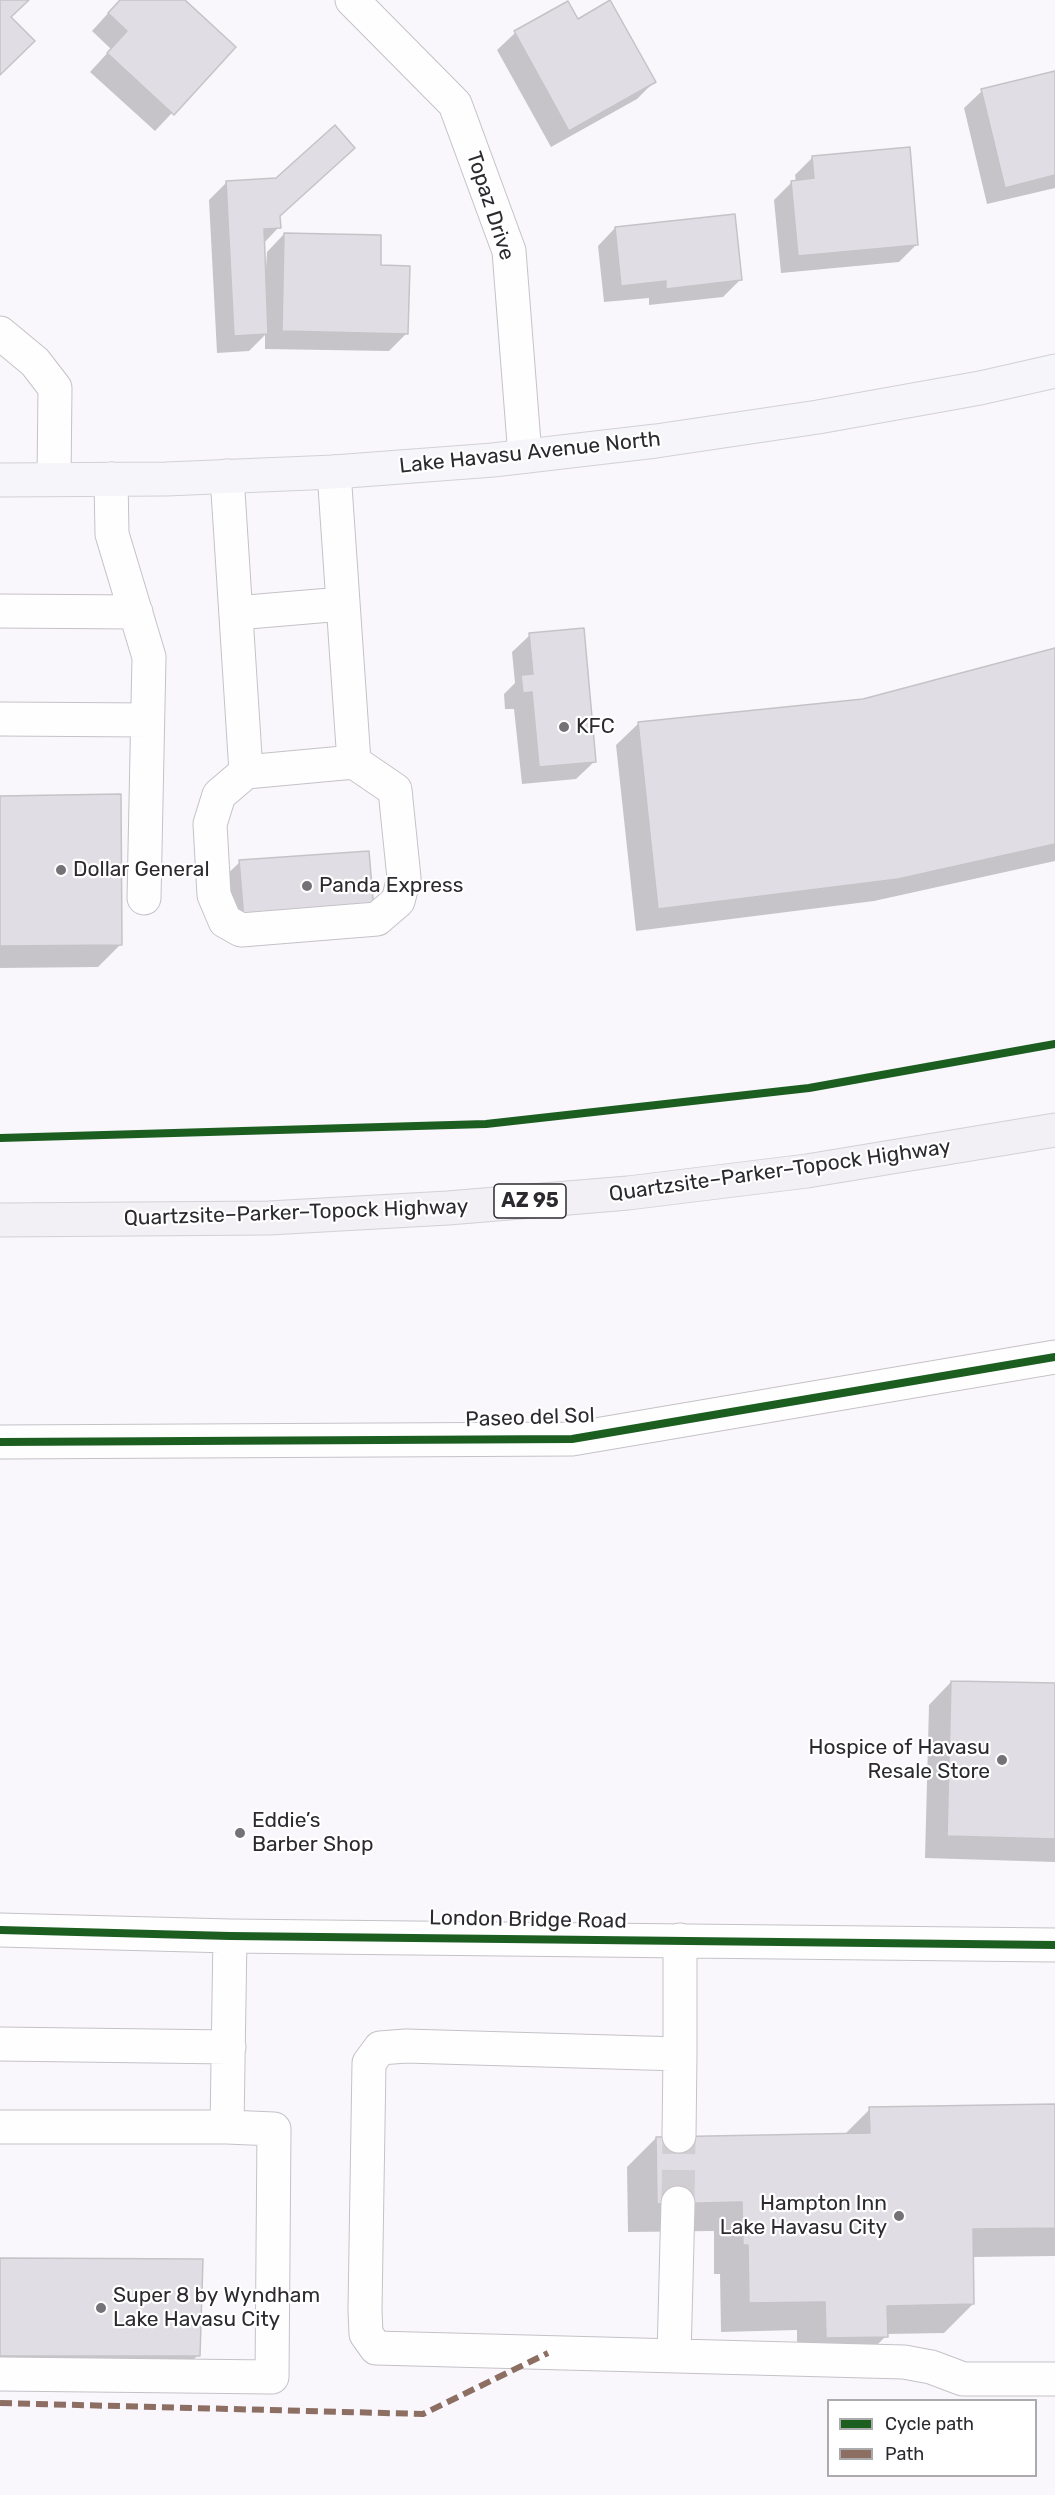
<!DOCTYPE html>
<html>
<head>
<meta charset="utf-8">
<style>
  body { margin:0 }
  #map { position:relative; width:1055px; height:2495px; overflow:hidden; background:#f9f6fc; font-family:Rubik,sans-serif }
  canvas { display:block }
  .legend { position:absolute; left:827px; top:2399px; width:210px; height:78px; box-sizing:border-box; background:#fff; border:2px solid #abaaac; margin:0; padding:8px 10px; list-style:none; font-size:18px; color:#2c2a2f }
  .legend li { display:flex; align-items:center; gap:12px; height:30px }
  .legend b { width:30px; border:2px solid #abaaac }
</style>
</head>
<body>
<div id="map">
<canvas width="1055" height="2495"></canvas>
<ul class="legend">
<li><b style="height:8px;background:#1b5e20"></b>Cycle path</li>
<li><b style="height:8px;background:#8d6e63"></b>Path</li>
</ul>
</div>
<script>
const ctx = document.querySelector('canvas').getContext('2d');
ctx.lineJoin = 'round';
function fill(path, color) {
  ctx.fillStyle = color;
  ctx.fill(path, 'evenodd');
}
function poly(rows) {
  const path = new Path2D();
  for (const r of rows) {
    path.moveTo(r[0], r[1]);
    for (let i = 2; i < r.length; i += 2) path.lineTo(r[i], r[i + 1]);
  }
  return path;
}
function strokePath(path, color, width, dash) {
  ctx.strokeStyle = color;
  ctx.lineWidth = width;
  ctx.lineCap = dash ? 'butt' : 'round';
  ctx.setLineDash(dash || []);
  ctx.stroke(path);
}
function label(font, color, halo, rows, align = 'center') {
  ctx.font = font + ' Rubik,sans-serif';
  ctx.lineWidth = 4.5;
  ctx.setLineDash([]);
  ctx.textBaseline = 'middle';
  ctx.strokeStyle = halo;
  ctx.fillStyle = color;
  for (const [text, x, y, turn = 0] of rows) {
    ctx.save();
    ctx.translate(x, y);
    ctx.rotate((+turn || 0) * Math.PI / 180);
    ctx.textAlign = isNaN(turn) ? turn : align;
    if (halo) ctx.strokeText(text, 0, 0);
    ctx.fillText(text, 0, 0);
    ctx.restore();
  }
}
const shadow = poly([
  [120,0,183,0,234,47,155,131,90,72,111,49,92,31],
  [568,3,577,21,654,82,637,99,551,147,497,50,515,33],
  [1055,72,1055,188,987,204,964,108,982,91],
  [813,157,917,244,899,262,781,273,774,200,792,182,796,182,795,175],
  [227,182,279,217,279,227,263,244,264,268,266,268,267,252,284,234,379,267,407,333,389,351,265,349,265,335,249,351,217,353,209,200],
  [615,228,740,280,723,297,649,305,649,298,604,302,598,246],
  [530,635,594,762,576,779,522,784,514,709,505,709,504,694,515,683,512,652],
  [1055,650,1055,861,874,901,636,931,616,745,639,723,863,701],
  [0,797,121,944,98,967,0,968],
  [368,852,227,938,222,879,240,862],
  [951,1682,1055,1685,1055,1862,925,1858,929,1705],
  [1055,2105,1055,2256,972,2257,973,2304,944,2333,886,2334,886,2336,857,2365,797,2366,797,2330,721,2332,720,2274,714,2274,714,2231,628,2232,627,2167,656,2138,844,2135,870,2109],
  [0,2260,198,2355,169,2385,0,2385]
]);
const building = poly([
  [0,0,29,0,11,17,35,41,0,75,0,0],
  [120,0,185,0,236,47,174,115,107,53,127,31,108,13,120,0],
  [610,0,656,82,569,131,514,31,568,1,578,19,610,0],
  [1055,71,1055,175,1005,188,981,89,1055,71],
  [335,125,355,148,280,216,281,228,264,229,268,334,234,336,226,181,276,178,335,125],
  [910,147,918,245,798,256,791,181,814,178,812,156,910,147],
  [735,214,742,280,666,289,666,281,621,286,615,227,735,214],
  [284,233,381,235,381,265,410,266,408,334,282,331,284,233],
  [584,628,596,762,539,767,532,692,523,693,521,675,533,674,529,633,584,628],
  [1055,648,1055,844,898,879,658,909,638,722,863,699,1055,648],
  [121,794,122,945,0,946,0,796,121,794],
  [369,851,374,911,244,921,239,860,369,851],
  [951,1681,1055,1683,1055,1839,947,1836,951,1681],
  [1055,2104,1055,2228,973,2229,974,2304,887,2306,888,2337,826,2338,825,2302,749,2303,748,2245,743,2245,742,2202,657,2204,656,2137,870,2133,869,2107,1055,2104],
  [0,2258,203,2259,200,2356,0,2356,0,2258]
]);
const minorTunnel = poly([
  [678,2203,679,2136]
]);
const minor = poly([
  [352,0,455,104,509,251,525,456],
  [0,333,35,362,55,388,54,479],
  [334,472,354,762],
  [227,476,246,772,354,762,395,790,404,878,398,901,377,919,241,930,225,921,214,895,210,824,219,795,246,772],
  [111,479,112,534,149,657,144,898],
  [0,611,136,612],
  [236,613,342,604],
  [0,719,147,720],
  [0,1442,572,1439,1055,1357],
  [0,1930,230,1936,1055,1945],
  [680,1940,680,2054,406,2046,380,2048,369,2063,365,2310,366,2334,376,2348,904,2362,931,2367,963,2379,1055,2379],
  [0,2044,229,2047],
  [0,2127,227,2127,230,1936],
  [679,2136,680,2054],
  [674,2356,678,2203],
  [0,2374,272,2377,274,2129,227,2127]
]);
const major = poly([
  [0,480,166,479,334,472,493,460,656,441,818,417,980,388,1055,371]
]);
const highway = poly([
  [0,1220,269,1218,448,1208,628,1193,807,1171,1055,1130]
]);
const quiet = poly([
  [0,2403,423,2414,548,2353]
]);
const cycleway = poly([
  [0,1138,486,1124,809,1088,1055,1044],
  [0,1442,572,1439,1055,1357],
  [0,1930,230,1936,1055,1945]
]);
const markers = [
  [564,727,6,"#747177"],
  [61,870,6,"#747177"],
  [307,886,6,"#747177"],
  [1002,1760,6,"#747177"],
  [240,1833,6,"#747177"],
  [899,2216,6,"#747177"],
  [101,2308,6,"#747177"]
];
const shields = [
  [530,1201,72]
];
const shieldNames = [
  ["AZ 95",530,1201]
];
const streetNames = [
  ["Topaz Drive",490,206,72],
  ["Lake Havasu Avenue North",530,453,-6],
  ["Quartzsite–Parker–Topock Highway",780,1171,-8],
  ["Quartzsite–Parker–Topock Highway",296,1213,-2],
  ["Paseo del Sol",530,1418,-2],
  ["London Bridge Road",528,1920,1]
];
const poiNames = [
  ["KFC",576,727],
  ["Dollar General",73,870],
  ["Panda Express",319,886],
  ["Hospice of Havasu",990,1748,"right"],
  ["Resale Store",990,1772,"right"],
  ["Eddie’s",252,1821],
  ["Barber Shop",252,1845],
  ["Hampton Inn",887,2204,"right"],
  ["Lake Havasu City",887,2228,"right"],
  ["Super 8 by Wyndham",113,2296],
  ["Lake Havasu City",113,2320]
];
fill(shadow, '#0003');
fill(building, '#e0dee4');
strokePath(building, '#c5c3c8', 1.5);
strokePath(minorTunnel, '#d0cdd3', 33, [33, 16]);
strokePath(minor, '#c5c2c7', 35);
strokePath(major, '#d2d1d5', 35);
strokePath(highway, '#d2d1d5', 35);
strokePath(minor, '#fefeff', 33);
strokePath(major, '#f6f5f9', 33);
strokePath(highway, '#f2eff5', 33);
strokePath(quiet, '#8d6e63', 6, [12, 6]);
strokePath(cycleway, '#1b5e20', 8);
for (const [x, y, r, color] of markers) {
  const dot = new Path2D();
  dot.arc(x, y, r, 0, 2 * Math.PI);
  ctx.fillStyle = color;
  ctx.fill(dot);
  strokePath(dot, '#fff', 2);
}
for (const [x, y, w] of shields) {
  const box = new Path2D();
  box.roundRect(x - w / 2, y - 17, w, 34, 4.5);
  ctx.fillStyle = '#fff';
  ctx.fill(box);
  strokePath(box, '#2c2a2f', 1.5);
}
label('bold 20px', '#2c2a2f', null, shieldNames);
label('21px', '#2c2a2f', '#fff', streetNames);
label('21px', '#2c2a2f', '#fff', poiNames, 'left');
</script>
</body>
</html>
